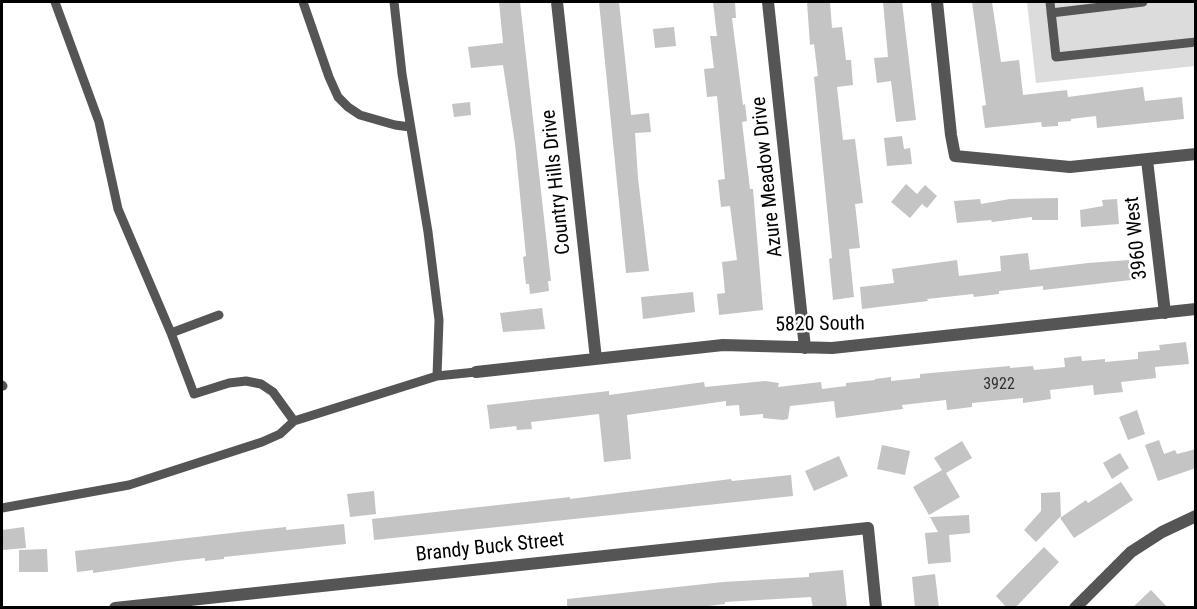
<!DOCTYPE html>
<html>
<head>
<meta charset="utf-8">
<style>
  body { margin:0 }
  #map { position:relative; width:1197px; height:609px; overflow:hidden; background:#fff; font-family:"Roboto Condensed",sans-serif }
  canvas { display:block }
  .frame { position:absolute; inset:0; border:3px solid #000; pointer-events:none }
</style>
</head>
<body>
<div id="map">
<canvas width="1197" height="609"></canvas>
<div class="frame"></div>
</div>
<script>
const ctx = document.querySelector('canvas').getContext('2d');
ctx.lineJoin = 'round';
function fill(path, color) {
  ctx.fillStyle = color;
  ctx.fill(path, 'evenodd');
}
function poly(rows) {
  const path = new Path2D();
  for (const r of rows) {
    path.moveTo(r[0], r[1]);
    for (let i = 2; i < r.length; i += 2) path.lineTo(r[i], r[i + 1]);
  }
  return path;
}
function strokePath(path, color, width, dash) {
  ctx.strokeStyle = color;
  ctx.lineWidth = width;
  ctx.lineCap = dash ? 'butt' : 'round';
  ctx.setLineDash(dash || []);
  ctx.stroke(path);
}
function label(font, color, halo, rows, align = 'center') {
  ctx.font = font + ' "Roboto Condensed",sans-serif';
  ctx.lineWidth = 4.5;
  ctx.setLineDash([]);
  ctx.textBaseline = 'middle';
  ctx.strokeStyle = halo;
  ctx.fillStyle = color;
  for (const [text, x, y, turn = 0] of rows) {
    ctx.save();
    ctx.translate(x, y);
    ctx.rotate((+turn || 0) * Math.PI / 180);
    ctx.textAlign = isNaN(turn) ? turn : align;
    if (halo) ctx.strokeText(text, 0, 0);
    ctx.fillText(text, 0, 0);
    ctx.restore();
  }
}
const green = poly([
  [1027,2,1195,2,1195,66,1036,83]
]);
const building = poly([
  [499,2,520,2,551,281,548,281,549,291,530,294,529,284,526,284,523,257,526,256,515,144,503,65,471,68,468,47,503,43],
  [599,2,619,2,631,115,649,113,651,132,635,133,638,178,649,271,626,273],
  [713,2,735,2,736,18,732,18,743,105,745,104,747,121,742,122,750,189,753,189,763,310,719,315,717,294,725,293,722,262,737,260,730,206,721,207,718,180,725,179,717,96,707,97,704,69,714,68,710,36,717,36],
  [807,2,830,2,832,28,842,27,846,60,851,60,853,85,837,87,843,140,855,139,863,203,855,204,860,248,849,249,854,297,833,300,829,259,832,258,814,77,818,76,814,44,810,45],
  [883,2,902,2,916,120,896,122,891,81,877,83,874,58,888,57],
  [972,2,992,2,1001,62,1019,60,1023,95,1067,90,1068,97,1143,87,1145,101,1182,97,1184,119,1097,128,1096,116,1071,119,1071,121,1058,122,1058,126,1042,127,1041,122,985,128,982,106,986,105],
  [674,27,676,46,655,48,653,29],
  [470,102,471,115,454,117,452,104],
  [902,136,904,149,910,148,912,164,887,166,884,138],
  [906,184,917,194,925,185,937,196,927,208,922,204,910,218,891,202],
  [1058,198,1058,220,1032,220,1032,217,992,222,991,220,957,223,954,201,980,199,981,204,1010,199],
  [1117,199,1119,224,1081,227,1080,210,1103,206,1102,200],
  [1028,253,1030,270,1088,263,1129,260,1131,280,1043,290,1043,286,999,291,999,294,974,297,973,294,927,299,928,301,862,309,860,287,894,283,892,269,957,260,959,276,1001,271,1000,256],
  [693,292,695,312,643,319,641,297],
  [542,308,545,329,503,332,500,313],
  [1186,342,1189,364,1155,367,1156,378,1121,382,1123,392,1094,395,1093,385,1050,390,1051,399,1023,403,1023,398,972,403,972,407,947,410,946,400,902,405,903,409,836,418,834,401,790,406,788,419,783,420,763,418,763,414,740,416,739,405,726,406,726,401,627,415,631,459,604,462,599,414,531,422,532,429,517,430,516,426,490,429,487,405,609,391,609,395,704,382,705,387,765,381,779,383,778,387,821,382,822,389,846,386,846,383,875,380,875,379,891,377,891,381,920,378,920,374,1010,366,1010,368,1033,366,1034,370,1065,367,1064,358,1081,356,1082,361,1105,359,1105,362,1138,359,1138,352,1160,350,1159,345],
  [1137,410,1145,434,1128,440,1119,417],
  [1159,440,1164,454,1175,450,1177,454,1196,449,1196,468,1158,481,1145,445],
  [962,441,972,458,946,473,960,497,929,515,913,487,942,470,934,458],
  [882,445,910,451,905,475,877,469],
  [1120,453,1129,468,1112,479,1103,463],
  [839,456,848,476,814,491,805,471],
  [791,475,793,496,374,540,372,519,570,497,570,499,731,479,732,481],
  [1121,482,1133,500,1074,538,1060,518,1086,500,1088,503],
  [374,491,376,514,350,517,347,494],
  [1060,492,1061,516,1036,542,1024,530,1041,511,1041,493],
  [969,515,970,533,949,535,951,562,928,564,925,533,938,532,930,517],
  [344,524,346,544,224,557,224,559,205,561,205,558,178,561,93,573,93,570,77,572,75,551,240,532,286,527,286,530],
  [24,527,26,548,2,550,2,530],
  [1044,547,1059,562,1015,608,1007,608,996,596],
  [47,549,48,572,19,572,19,550],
  [843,570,847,608,813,608,811,597,725,602,725,604,692,608,567,608,567,599,723,582,809,577,809,573],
  [935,574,939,608,915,608,912,577],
  [1151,590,1168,608,1132,608]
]);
const service = poly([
  [55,2,99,122,118,209,171,333,194,394,229,383,246,381,261,384,273,392,294,421],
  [303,2,329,77,338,97,348,107,360,115,395,125,410,127],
  [1050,2,1056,57,1196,42],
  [1051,13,1143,2],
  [171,333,219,315],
  [437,376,476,372],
  [2,385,3,386],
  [2,508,129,485,262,442,280,434,294,421,437,376,439,320,428,232,402,74,394,2]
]);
const minor = poly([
  [557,2,596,359],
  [768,2,805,348],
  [937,2,951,135,955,156,1070,167,1196,154],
  [1147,160,1165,313],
  [476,372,723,345,832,348,1196,309],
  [115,608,868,528,876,608],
  [1075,608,1131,552,1162,532,1196,516]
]);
const numberNames = [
  ["3922",999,385]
];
const streetNames = [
  ["Azure Meadow Drive",768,177,-96],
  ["Country Hills Drive",557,182,-96],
  ["3960 West",1137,238,-96],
  ["5820 South",820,325,-1],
  ["Brandy Buck Street",490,548,-6]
];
fill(green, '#dcdcdc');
fill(building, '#c4c4c4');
strokePath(service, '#555', 9);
strokePath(minor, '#555', 12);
label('16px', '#313131', null, numberNames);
label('20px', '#000', '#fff', streetNames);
</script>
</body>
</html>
